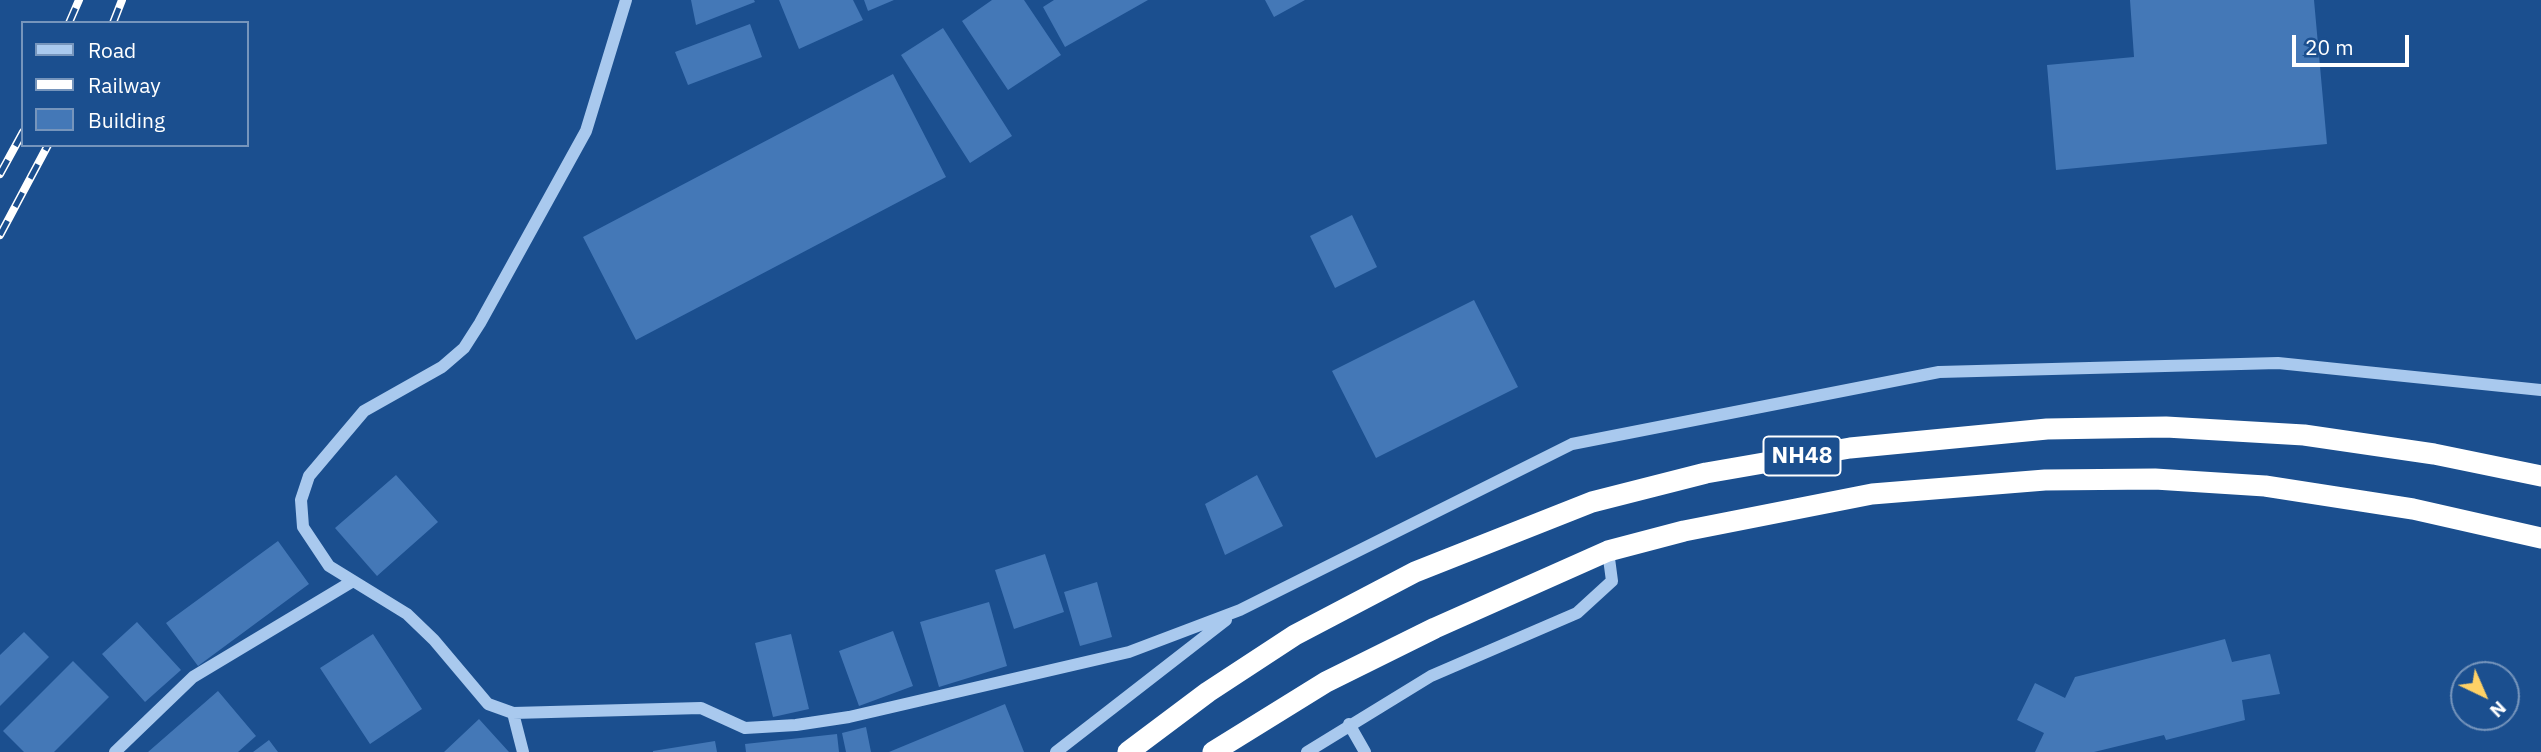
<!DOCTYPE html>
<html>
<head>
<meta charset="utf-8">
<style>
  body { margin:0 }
  #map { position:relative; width:2541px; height:752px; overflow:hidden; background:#1b4f8f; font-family:"IBM Plex Sans",sans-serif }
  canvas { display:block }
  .legend { position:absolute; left:21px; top:21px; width:228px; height:126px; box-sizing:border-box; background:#1b4f8f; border:2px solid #7695bc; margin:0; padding:9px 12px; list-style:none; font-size:21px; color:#fff }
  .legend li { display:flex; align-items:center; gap:14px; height:35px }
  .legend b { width:35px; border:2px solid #7695bc }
  .north { position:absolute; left:2450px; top:661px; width:70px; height:70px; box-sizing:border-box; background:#1b4f8f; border:2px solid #7695bc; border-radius:50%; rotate:136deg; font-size:19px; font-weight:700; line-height:28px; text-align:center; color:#fff }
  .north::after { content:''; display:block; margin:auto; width:24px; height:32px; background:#ffd166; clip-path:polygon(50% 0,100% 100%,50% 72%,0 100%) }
  .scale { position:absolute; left:2292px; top:35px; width:117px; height:32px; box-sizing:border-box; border:4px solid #fff; border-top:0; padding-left:9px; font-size:21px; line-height:24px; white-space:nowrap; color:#fff; -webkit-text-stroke:5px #1b4f8f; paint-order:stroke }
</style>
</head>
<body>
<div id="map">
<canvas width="2541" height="752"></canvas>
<ul class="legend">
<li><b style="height:9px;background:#a9c9ee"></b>Road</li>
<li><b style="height:9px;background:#fff"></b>Railway</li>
<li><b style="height:19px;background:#4478b7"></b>Building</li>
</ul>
<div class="north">N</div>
<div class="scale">20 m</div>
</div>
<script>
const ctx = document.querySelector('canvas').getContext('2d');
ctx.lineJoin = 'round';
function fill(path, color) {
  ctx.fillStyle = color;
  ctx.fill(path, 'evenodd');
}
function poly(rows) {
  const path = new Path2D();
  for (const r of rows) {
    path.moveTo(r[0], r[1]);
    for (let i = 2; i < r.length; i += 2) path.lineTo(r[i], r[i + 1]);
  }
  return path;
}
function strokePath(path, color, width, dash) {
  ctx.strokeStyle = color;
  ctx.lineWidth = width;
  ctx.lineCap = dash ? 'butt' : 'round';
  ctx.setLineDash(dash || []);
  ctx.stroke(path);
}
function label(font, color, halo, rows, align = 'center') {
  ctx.font = font + ' "IBM Plex Sans",sans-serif';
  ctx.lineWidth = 6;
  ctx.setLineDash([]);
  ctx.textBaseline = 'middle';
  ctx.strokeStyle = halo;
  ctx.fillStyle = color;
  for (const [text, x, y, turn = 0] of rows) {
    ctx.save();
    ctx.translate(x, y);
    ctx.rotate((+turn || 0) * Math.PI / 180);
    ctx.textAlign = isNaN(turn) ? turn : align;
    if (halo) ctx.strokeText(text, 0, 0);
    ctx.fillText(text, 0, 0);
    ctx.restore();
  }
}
const building = poly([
  [691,0,754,0,755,2,696,25],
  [779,0,853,0,863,20,799,49],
  [864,0,894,0,868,11],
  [992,0,1024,0,1061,55,1008,90,962,21],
  [1054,0,1148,0,1065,47,1043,7],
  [1265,0,1305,0,1274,17],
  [2130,0,2314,0,2327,144,2056,170,2047,65,2134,57],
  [750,24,762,57,688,85,675,52],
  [943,28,1012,136,970,163,901,55],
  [893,74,946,177,636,340,583,237],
  [1352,215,1377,267,1335,288,1310,236],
  [1474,300,1518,387,1376,458,1332,371],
  [396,475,438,522,377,576,335,528],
  [1257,475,1283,526,1225,555,1205,504],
  [278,541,309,584,198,666,166,623],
  [1045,554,1064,612,1014,629,995,570],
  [1097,582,1112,637,1080,646,1064,592],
  [989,602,1007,666,939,687,920,622],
  [137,622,181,670,145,702,102,654],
  [893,631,913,686,859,706,839,651],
  [24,632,49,657,0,706,0,655],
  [373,634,422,709,370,744,320,668],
  [791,634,809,709,773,717,755,643],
  [2225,639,2232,662,2270,654,2280,694,2242,700,2245,720,2166,740,2164,735,2094,752,2035,752,2044,733,2017,720,2035,683,2065,698,2075,677],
  [73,661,109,697,54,752,24,752,3,731],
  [218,691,256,736,238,752,148,752],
  [1005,704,1024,752,889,752],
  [479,719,509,752,444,752],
  [866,727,871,752,846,752,842,733],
  [837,734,839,752,746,752,745,744],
  [269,740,278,752,253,752],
  [715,741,717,752,653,752,653,751]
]);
const minor = poly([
  [626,0,586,131,480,323,464,348,442,367,364,411,309,476,301,500,303,527,329,566,407,614,434,640,488,704,513,713,701,708,745,728,796,725,849,717,1129,652,1240,610,1572,444,1939,372,2278,363,2541,390],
  [513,713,523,752],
  [1349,724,1365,752],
  [115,752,193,677,353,581],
  [1056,752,1226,620],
  [1307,752,1431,676,1577,613,1612,581,1608,551]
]);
const highway = poly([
  [1128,752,1208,692,1295,635,1415,572,1592,502,1706,473,1850,448,2047,429,2166,427,2304,435,2434,454,2541,476],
  [1213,752,1326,682,1435,628,1608,551,1684,531,1872,494,2045,480,2155,479,2265,486,2413,509,2541,538]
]);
const rail = poly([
  [69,23,79,0],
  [113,23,122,0],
  [0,174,23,132],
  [0,235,48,145]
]);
const shields = [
  [1802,456,77]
];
const shieldNames = [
  ["NH48",1802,456]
];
fill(building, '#4478b7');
strokePath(minor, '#a9c9ee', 12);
strokePath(highway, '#fff', 21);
strokePath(rail, '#fff', 8);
strokePath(rail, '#1b4f8f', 5, [16]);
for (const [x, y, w] of shields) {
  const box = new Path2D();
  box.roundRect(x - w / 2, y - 19.5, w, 39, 5);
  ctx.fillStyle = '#1b4f8f';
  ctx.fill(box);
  strokePath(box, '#fff', 2);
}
label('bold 23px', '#fff', null, shieldNames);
</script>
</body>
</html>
